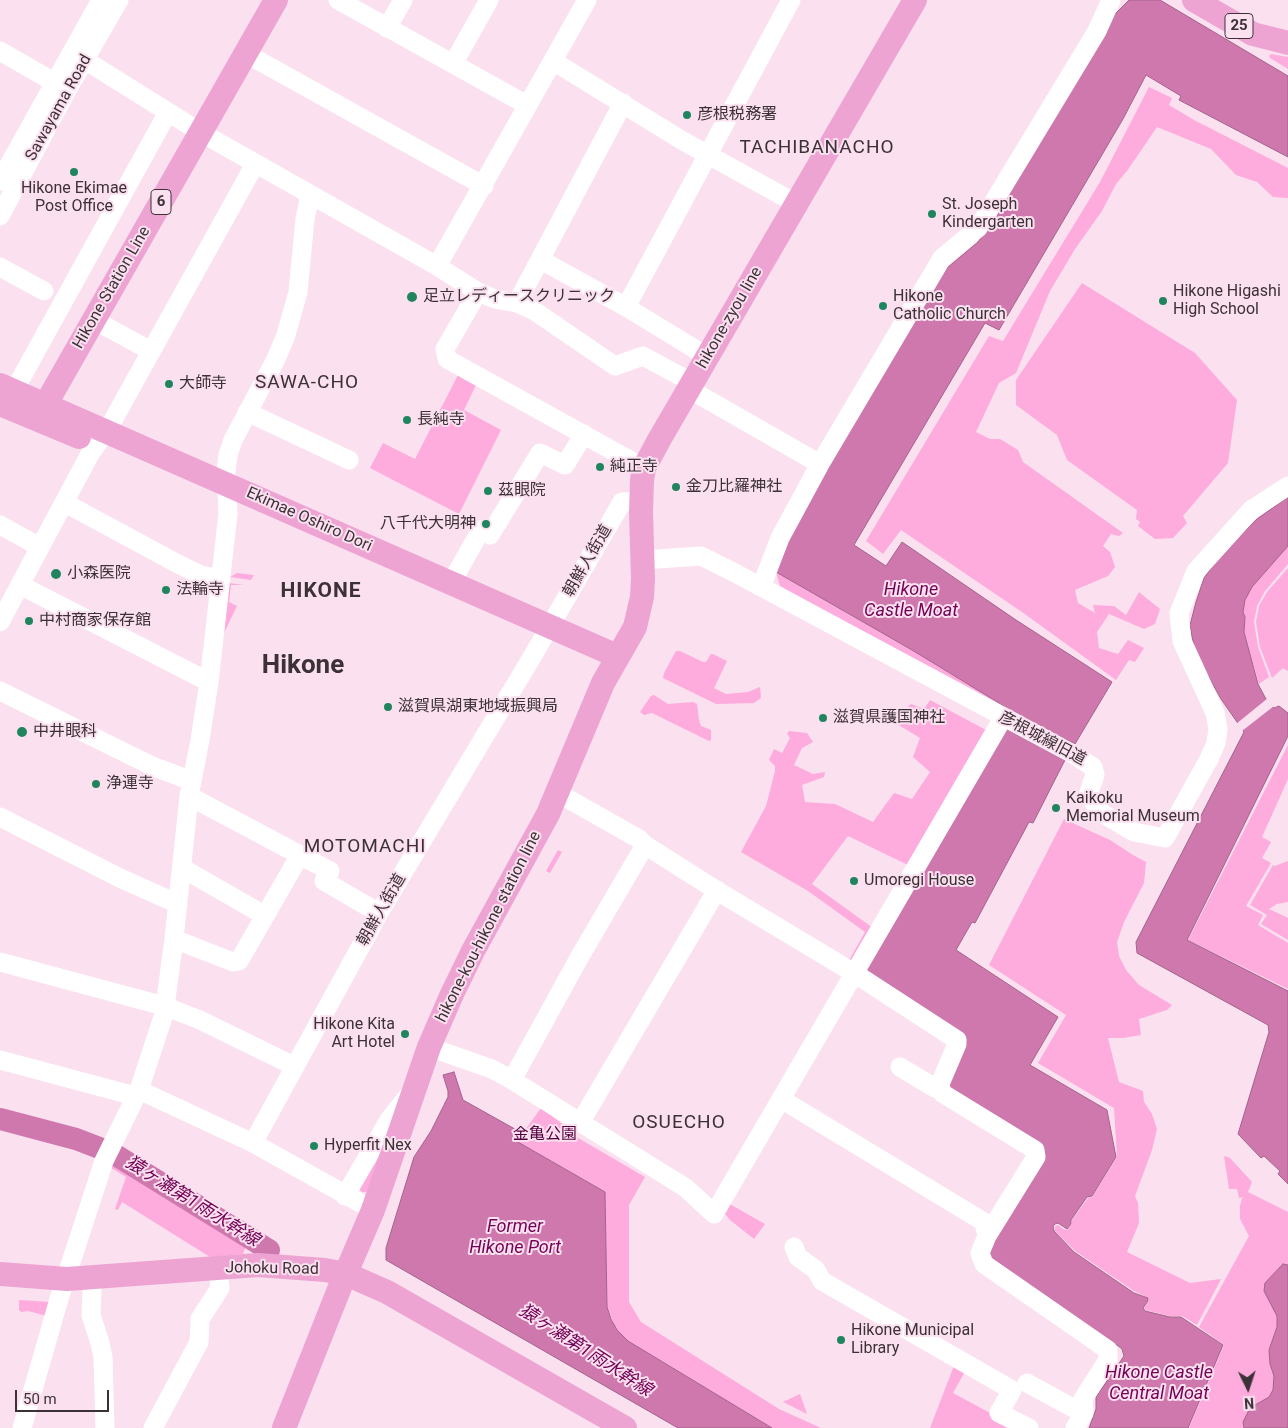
<!DOCTYPE html>
<html>
<head>
<meta charset="utf-8">
<style>
  body { margin:0 }
  #map { position:relative; width:1288px; height:1428px; overflow:hidden; background:#fbe0ef; font-family:Roboto,sans-serif }
  canvas { display:block }
  .north { position:absolute; left:1223px; top:1363px; width:50px; height:50px; -webkit-text-stroke:4px #fbe0ef; paint-order:stroke; rotate:176deg; font-size:14px; font-weight:700; line-height:20px; text-align:center; color:#3c3137 }
  .north::after { content:''; display:block; margin:auto; width:18px; height:22px; background:#3c3137; clip-path:polygon(50% 0,100% 100%,50% 72%,0 100%) }
  .scale { position:absolute; left:15px; top:1390px; width:94px; height:22px; box-sizing:border-box; border:2px solid #3c3137; border-top:0; padding-left:6px; font-size:15px; line-height:18px; white-space:nowrap; color:#3c3137; -webkit-text-stroke:4px #fbe0ef; paint-order:stroke }
</style>
</head>
<body>
<div id="map">
<canvas width="1288" height="1428"></canvas>
<div class="north">N</div>
<div class="scale">50 m</div>
</div>
<script>
const ctx = document.querySelector('canvas').getContext('2d');
ctx.lineJoin = 'round';
function fill(path, color) {
  ctx.fillStyle = color;
  ctx.fill(path, 'evenodd');
}
function poly(rows) {
  const path = new Path2D();
  for (const r of rows) {
    path.moveTo(r[0], r[1]);
    for (let i = 2; i < r.length; i += 2) path.lineTo(r[i], r[i + 1]);
  }
  return path;
}
function strokePath(path, color, width, dash) {
  ctx.strokeStyle = color;
  ctx.lineWidth = width;
  ctx.lineCap = dash ? 'butt' : 'round';
  ctx.setLineDash(dash || []);
  ctx.stroke(path);
}
function label(font, color, halo, rows, align = 'center') {
  ctx.font = font + ' Roboto,"Noto Sans JP",sans-serif';
  ctx.lineWidth = 4;
  ctx.setLineDash([]);
  ctx.textBaseline = 'middle';
  ctx.strokeStyle = halo;
  ctx.fillStyle = color;
  for (const [text, x, y, turn = 0] of rows) {
    ctx.save();
    ctx.translate(x, y);
    ctx.rotate((+turn || 0) * Math.PI / 180);
    ctx.textAlign = isNaN(turn) ? turn : align;
    if (halo) ctx.strokeText(text, 0, 0);
    ctx.fillText(text, 0, 0);
    ctx.restore();
  }
}
const green = poly([
  [1271,54,1288,57,1288,69,1270,58,1269,56],
  [1149,87,1172,98,1169,105,1194,120,1288,168,1288,198,1273,197,1257,182,1236,175,1211,149,1157,127,1127,171,1116,184,1102,211,1075,249,1050,291,1016,373,999,383,976,432,990,439,1000,439,1018,450,1023,462,1123,533,1119,536,1111,534,1103,546,1110,552,1115,567,1108,576,1075,590,1078,603,1095,613,1093,605,1114,606,1126,615,1139,592,1160,609,1155,624,1144,629,1109,614,1097,632,1099,648,1118,654,1128,640,1144,648,1135,662,1129,660,1116,680,1022,612,901,530,883,554,866,541,989,336,1003,341,1100,182],
  [1082,283,1195,353,1237,400,1228,463,1183,516,1187,523,1173,538,1155,539,1138,526,1140,522,1136,519,1137,510,1067,460,1057,435,1016,405,1016,380],
  [458,375,476,385,464,410,501,430,459,514,370,468,383,443,415,459],
  [1288,546,1288,564,1265,591,1257,606,1254,622,1258,647,1269,677,1259,684,1244,632,1245,617,1243,612,1245,600,1252,587],
  [1288,568,1288,671,1283,668,1272,678,1260,647,1256,622,1259,606,1267,592],
  [776,572,912,650,999,703,1011,712,780,586],
  [237,573,254,575,251,580,230,577],
  [229,583,244,585,231,585,229,602,237,606,224,633],
  [676,651,680,651,703,662,706,662,711,654,713,654,727,661,714,688,726,694,748,692,760,687,761,698,754,703,716,704,663,678,664,673],
  [654,695,668,704,693,702,697,704,699,720,701,726,711,730,711,740,709,741,652,713,644,715,640,712,651,696],
  [930,700,986,730,908,865,848,836,812,884,873,928,852,965,848,962,865,932,808,891,741,852,766,806,775,771,775,766,769,760,774,749,782,753,790,738,787,734,789,731,807,733,813,742,802,748,794,765,813,774,825,772,824,777,802,785,805,802,835,804,873,822,894,793,912,799,930,772,913,757,920,738,892,721,911,704,924,709],
  [1288,745,1288,779,1262,837,1271,842,1262,858,1271,863,1246,906,1263,915,1258,925,1288,943,1288,989,1188,940],
  [1064,819,1110,840,1133,855,1146,862,1144,883,1124,922,1117,942,1119,956,1126,970,1139,985,1172,1005,1167,1010,1139,1019,1141,1035,1123,1038,1108,1038,1119,1082,1143,1091,1144,1102,1152,1114,1157,1129,1152,1150,1135,1196,1138,1203,1139,1223,1127,1252,1190,1283,1221,1279,1197,1325,1182,1316,1170,1316,1145,1310,1144,1308,1149,1301,1149,1298,1134,1291,1075,1251,1055,1231,1055,1226,1058,1225,1063,1229,1067,1230,1072,1224,1072,1220,1088,1198,1092,1197,1117,1157,1114,1108,1038,1063,1066,1015,989,965],
  [558,850,562,852,550,873,546,871],
  [1288,861,1288,902,1277,904,1269,909,1288,918,1288,940,1261,924,1267,915,1250,905,1273,865,1275,866],
  [541,1108,565,1126,573,1135,645,1177,629,1205,629,1302,641,1322,779,1409,821,1428,772,1428,628,1341,617,1330,607,1307,605,1192,517,1141],
  [385,1139,372,1188,366,1192,362,1192,359,1189],
  [1224,1156,1230,1158,1252,1182,1248,1192,1288,1212,1288,1428,1189,1428,1224,1345,1199,1327,1249,1236,1240,1219,1240,1206,1242,1198,1244,1197,1239,1198,1237,1189,1229,1189],
  [110,1160,247,1243,243,1254,210,1257,122,1202,118,1210,115,1209,126,1177,108,1166],
  [726,1202,765,1224,754,1239,730,1220,722,1210],
  [19,1300,50,1302,47,1316,28,1311,21,1312,19,1310],
  [955,1363,967,1368,953,1393,1018,1428,930,1428],
  [800,1394,807,1414,783,1402]
]);
const water = poly([
  [1129,0,1160,0,1288,76,1288,157,1179,100,1181,96,1146,75,1123,119,999,330,985,323,854,545,886,566,902,542,1016,620,1112,682,1075,744,1011,712,999,703,912,650,776,572,784,546,814,486,922,306,947,268,978,242,996,217,1114,15,1129,0],
  [1288,497,1288,546,1252,587,1245,600,1243,612,1245,617,1244,632,1258,684,1266,699,1274,708,1279,706,1288,713,1288,736,1187,940,1288,991,1288,1184,1278,1174,1280,1171,1264,1156,1261,1158,1238,1134,1269,1032,1268,1025,1137,953,1136,942,1244,732,1221,699,1195,653,1190,625,1196,602,1204,578,1222,553,1257,519,1288,497],
  [1001,725,1066,758,1033,823,1029,822,975,923,972,922,956,950,1058,1017,1030,1065,1107,1110,1116,1157,1092,1196,1087,1197,1071,1220,1071,1224,1067,1229,1058,1223,1055,1224,1053,1226,1054,1231,1074,1252,1134,1293,1148,1298,1148,1301,1143,1308,1145,1311,1170,1317,1181,1317,1223,1345,1188,1428,1089,1428,1096,1409,1096,1397,1124,1356,1122,1349,1117,1345,1111,1344,990,1260,988,1248,1040,1160,947,1085,965,1037,863,972,1001,725],
  [454,1072,463,1100,522,1133,518,1142,605,1192,607,1307,611,1319,617,1330,628,1341,772,1428,678,1428,386,1260,386,1248,414,1157,431,1131,448,1097,448,1091,443,1075,454,1072],
  [1283,1264,1288,1265,1288,1428,1244,1428,1243,1422,1250,1408,1269,1397,1273,1390,1274,1376,1270,1364,1269,1350,1277,1327,1277,1316,1264,1291,1265,1283,1283,1264]
]);
const pier = poly([
  [1268,698,1275,705,1278,705,1274,706,1242,731,1236,724]
]);
const river = poly([
  [0,1119,76,1139,102,1149],
  [114,1154,269,1250]
]);
const minor = poly([
  [338,0,527,105],
  [387,28,403,0],
  [0,51,66,89],
  [72,52,200,132,437,266,478,292,495,299,517,303,533,310,615,366,643,356,693,383],
  [245,53,484,186],
  [553,61,683,141,797,204],
  [453,64,489,0],
  [0,181,101,0],
  [0,216,67,90,119,0],
  [541,260,626,307,708,357],
  [437,266,587,0],
  [0,267,44,291],
  [478,292,445,349,447,359,644,468],
  [517,303,623,103],
  [626,307,791,0],
  [94,320,151,351],
  [689,389,820,464],
  [14,391,168,112],
  [247,412,349,460],
  [65,503,178,564,201,575,219,579],
  [0,525,40,547],
  [643,560,701,556,737,574,1073,754,1093,767,1095,775,1089,792,1092,800,1100,812,1134,832,1165,838,1209,759,1216,743,1218,729,1215,713,1182,641,1179,613,1196,571,1251,510,1288,486],
  [451,583,481,530,490,535,540,453,565,465,584,434],
  [20,585,209,682],
  [759,586,765,577,780,538,820,464,942,258,978,228,1097,31,1111,0],
  [0,622,90,454,112,422,255,164],
  [0,691,152,766,192,781],
  [556,792,639,839,645,845,724,895,854,973,957,1040,957,1044,940,1084,942,1093,1035,1150,1036,1157,987,1236,980,1253,984,1264,1108,1350,1108,1360,1083,1399,1084,1413,1075,1428],
  [189,796,330,871,324,881,379,913],
  [0,817,120,878,178,904],
  [182,868,264,915],
  [174,939,233,962,239,961,300,855],
  [0,962,164,1006,200,1020,294,1066],
  [429,1047,492,1069,512,1080,686,1188,714,1214,1003,718],
  [0,1060,135,1096],
  [900,1067,935,1088,941,1088],
  [512,1080,579,958,645,845],
  [139,1090,253,1143,373,1210],
  [781,1099,984,1222,987,1236],
  [580,1123,717,890],
  [253,1143,379,913,532,657,622,502,641,501],
  [345,1196,389,1120,408,1096],
  [794,1247,798,1257,816,1270,822,1281,1012,1390,999,1413,1029,1428],
  [92,1289,91,1315,100,1343,103,1357,105,1428],
  [1027,1383,1075,1409,1084,1408],
  [22,1428,59,1299,104,1161,139,1090,164,1014,174,939,189,796,200,740,209,682,228,514,226,472,228,455,233,440,276,359,286,335,298,292,305,219,310,195],
  [153,1428,199,1342,200,1319,220,1288,219,1279]
]);
const major = poly([
  [1194,0,1253,34,1288,43],
  [0,385,617,656],
  [0,404,79,437],
  [40,419,51,395,276,0],
  [0,1274,67,1279,258,1265,325,1270,346,1274,387,1292,625,1428],
  [284,1428,340,1287,373,1210,429,1047,452,994,473,951,548,814,603,683,635,627,642,597,643,579,641,512,642,480,644,468,659,440,915,0]
]);
const markers = [
  [687,115,5,"#20855f"],
  [74,172,5,"#20855f"],
  [932,214,5,"#20855f"],
  [412,297,6,"#20855f"],
  [1163,301,5,"#20855f"],
  [883,306,5,"#20855f"],
  [169,384,5,"#20855f"],
  [407,420,5,"#20855f"],
  [600,467,5,"#20855f"],
  [676,487,5,"#20855f"],
  [488,491,5,"#20855f"],
  [486,524,5,"#20855f"],
  [56,574,6,"#20855f"],
  [166,590,5,"#20855f"],
  [29,621,5,"#20855f"],
  [388,707,5,"#20855f"],
  [823,718,5,"#20855f"],
  [22,732,6,"#20855f"],
  [96,784,5,"#20855f"],
  [1056,808,5,"#20855f"],
  [854,881,5,"#20855f"],
  [405,1034,5,"#20855f"],
  [314,1146,5,"#20855f"],
  [841,1340,5,"#20855f"]
];
const shields = [
  [1239,26,28],
  [161,202,20]
];
const shieldNames = [
  ["25",1239,26],
  ["6",161,202]
];
const streetNames = [
  ["Sawayama Road",59,108,-61],
  ["Hikone Station Line",112,288,-60],
  ["hikone-zyou line",730,318,-60],
  ["Ekimae Oshiro Dori",309,520,24],
  ["朝鮮人街道",588,561,-60],
  ["彦根城線旧道",1042,739,28],
  ["朝鮮人街道",382,910,-60],
  ["hikone-kou-hikone station line",489,927,-63],
  ["Johoku Road",272,1269,1]
];
const poiNames = [
  ["彦根税務署",697,115],
  ["Hikone Ekimae",74,189,"center"],
  ["Post Office",74,207,"center"],
  ["St. Joseph",942,205],
  ["Kindergarten",942,223],
  ["Hikone Higashi",1173,292],
  ["High School",1173,310],
  ["足立レディースクリニック",423,297],
  ["Hikone",893,297],
  ["Catholic Church",893,315],
  ["大師寺",179,384],
  ["長純寺",417,420],
  ["純正寺",610,467],
  ["金刀比羅神社",686,487],
  ["茲眼院",498,491],
  ["八千代大明神",476,524,"right"],
  ["小森医院",67,574],
  ["法輪寺",176,590],
  ["中村商家保存館",39,621],
  ["滋賀県湖東地域振興局",398,707],
  ["滋賀県護国神社",833,718],
  ["中井眼科",33,732],
  ["浄運寺",106,784],
  ["Kaikoku",1066,799],
  ["Memorial Museum",1066,817],
  ["Umoregi House",864,881],
  ["Hikone Kita",395,1025,"right"],
  ["Art Hotel",395,1043,"right"],
  ["Hyperfit Nex",324,1146],
  ["Hikone Municipal",851,1331],
  ["Library",851,1349]
];
const parkNames = [
  ["金亀公園",545,1135]
];
const waterNames = [
  ["Hikone",911,590],
  ["Castle Moat",911,611],
  ["猿ヶ瀬第1雨水幹線",192,1202,32],
  ["Former",515,1227],
  ["Hikone Port",515,1248],
  ["猿ヶ瀬第1雨水幹線",585,1351,33],
  ["Hikone Castle",1159,1373],
  ["Central Moat",1159,1394]
];
const quarterNames = [
  ["TACHIBANACHO",817,148],
  ["SAWA-CHO",307,383],
  ["MOTOMACHI",365,847],
  ["OSUECHO",679,1123]
];
const districtNames = [
  ["HIKONE",321,592]
];
const townNames = [
  ["Hikone",303,666]
];
fill(green, '#feabdd');
fill(water, '#cf78ae');
strokePath(water, '#a3638a', 1);
fill(pier, '#fbe0ef');
strokePath(river, '#cf78ae', 22);
strokePath(minor, '#fff', 19);
strokePath(major, '#eda4d3', 24);
for (const [x, y, r, color] of markers) {
  const dot = new Path2D();
  dot.arc(x, y, r, 0, 2 * Math.PI);
  ctx.fillStyle = color;
  ctx.fill(dot);
  strokePath(dot, '#fbe0ef', 2);
}
for (const [x, y, w] of shields) {
  const box = new Path2D();
  box.roundRect(x - w / 2, y - 12.5, w, 25, 4);
  ctx.fillStyle = '#fbe0ef';
  ctx.fill(box);
  strokePath(box, '#3c3137', 1);
}
label('bold 15px', '#3c3137', null, shieldNames);
label('16px', '#3c3137', '#fbe0ef', streetNames);
label('16px', '#3c3137', '#fbe0ef', poiNames, 'left');
label('16px', '#54023e', '#fbe0ef', parkNames);
label('italic 18px', '#730255', '#fbe0ef', waterNames);
ctx.letterSpacing = '1px';
label('19px', '#3c3137', '#fbe0ef', quarterNames);
ctx.letterSpacing = '0px';
ctx.letterSpacing = '1px';
label('bold 21px', '#3c3137', '#fbe0ef', districtNames);
ctx.letterSpacing = '0px';
label('bold 26px', '#3c3137', '#fbe0ef', townNames);
</script>
</body>
</html>
